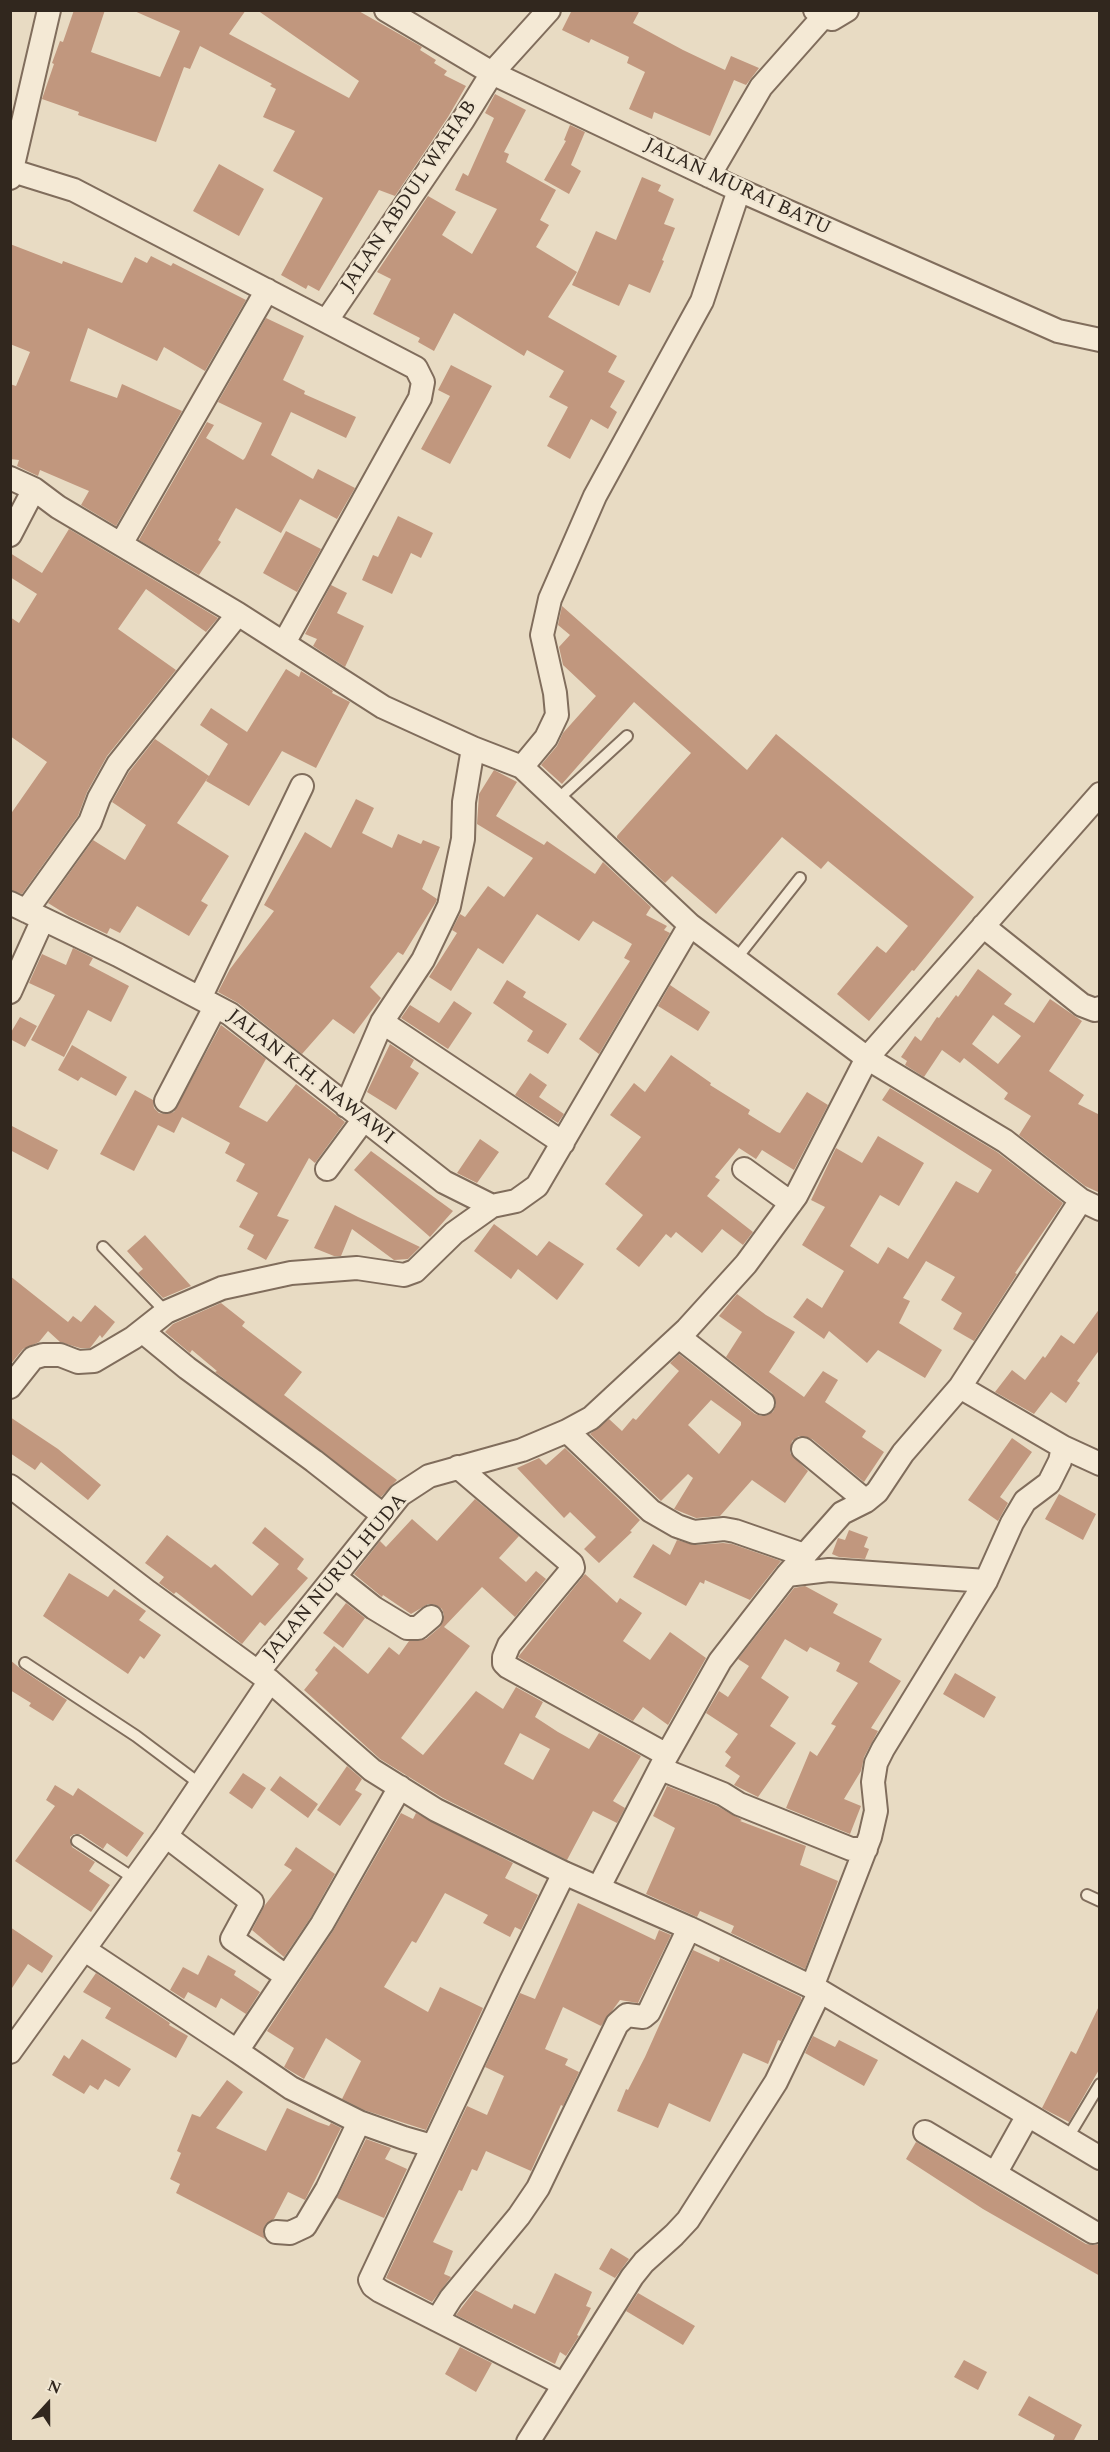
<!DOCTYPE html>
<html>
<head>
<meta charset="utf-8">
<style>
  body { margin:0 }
  #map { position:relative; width:1110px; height:2452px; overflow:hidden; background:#e8dbc3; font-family:Spectral,serif }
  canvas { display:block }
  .frame { position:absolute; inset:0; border:12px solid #31271e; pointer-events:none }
  .north { position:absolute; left:18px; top:2374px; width:60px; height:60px; -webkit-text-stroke:4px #f0e6d2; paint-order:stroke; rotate:21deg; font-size:16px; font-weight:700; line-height:24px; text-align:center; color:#31271e }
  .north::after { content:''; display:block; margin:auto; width:21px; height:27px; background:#31271e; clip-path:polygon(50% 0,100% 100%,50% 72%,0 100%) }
</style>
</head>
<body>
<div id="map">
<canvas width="1110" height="2452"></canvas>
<div class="frame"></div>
<div class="north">N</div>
</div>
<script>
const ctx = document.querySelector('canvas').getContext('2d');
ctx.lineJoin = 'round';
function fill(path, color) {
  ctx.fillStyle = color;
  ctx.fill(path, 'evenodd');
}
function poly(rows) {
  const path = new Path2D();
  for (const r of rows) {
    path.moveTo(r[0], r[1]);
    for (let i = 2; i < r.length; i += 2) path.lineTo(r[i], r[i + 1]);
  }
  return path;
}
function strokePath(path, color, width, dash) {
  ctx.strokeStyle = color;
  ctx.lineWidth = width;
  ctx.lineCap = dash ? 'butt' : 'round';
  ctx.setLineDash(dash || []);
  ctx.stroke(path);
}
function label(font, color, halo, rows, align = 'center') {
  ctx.font = font + ' Spectral,serif';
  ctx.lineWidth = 4.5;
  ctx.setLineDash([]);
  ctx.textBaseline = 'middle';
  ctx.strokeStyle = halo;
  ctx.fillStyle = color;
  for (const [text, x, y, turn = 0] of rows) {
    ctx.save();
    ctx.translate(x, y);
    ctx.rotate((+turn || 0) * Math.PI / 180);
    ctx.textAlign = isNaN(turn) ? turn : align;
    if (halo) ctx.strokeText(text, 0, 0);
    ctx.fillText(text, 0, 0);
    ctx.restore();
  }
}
const building = poly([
  [74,10,105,10,91,52,160,77,180,31,132,10,246,10,229,34,349,98,359,81,257,10,357,10,422,47,420,50,436,60,434,63,447,71,444,75,466,86,448,117,395,196,379,190,319,291,308,285,306,289,281,275,323,198,273,171,295,131,263,117,276,89,270,86,272,84,200,46,190,69,184,67,156,142,78,115,79,112,42,99,54,64,52,63,60,41,63,42],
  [572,10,640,10,633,23,683,50,725,70,731,56,759,68,746,85,734,80,710,136,654,112,652,119,629,109,645,72,627,63,629,57,591,39,589,43,562,30],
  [495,94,526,110,504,152,509,154,506,162,556,190,540,220,549,225,536,247,577,272,548,317,617,356,608,372,625,381,610,407,617,412,608,429,591,419,570,459,547,446,568,407,549,397,564,371,527,350,524,356,454,313,434,351,418,342,420,338,373,314,391,279,377,272,428,196,456,212,442,235,472,254,497,209,455,190,463,173,468,176,494,118,485,113],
  [570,125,585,132,571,165,581,171,569,194,544,180,566,141,564,140],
  [219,164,264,189,239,236,193,211],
  [642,177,661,185,658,191,674,199,664,224,675,228,662,260,664,261,650,293,629,284,619,306,572,285,596,231,616,240],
  [10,244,62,264,63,261,122,283,135,257,147,263,151,256,171,266,173,263,246,300,205,371,164,347,157,361,88,328,70,381,117,398,122,384,182,411,116,526,81,505,89,491,40,470,38,476,17,466,19,460,10,459,10,384,16,386,30,352,10,344],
  [266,318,304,336,283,380,305,391,304,394,356,417,346,438,291,412,271,455,313,479,318,469,355,488,337,519,300,499,281,533,236,508,218,540,221,542,199,575,139,540,207,422,214,425,206,438,243,460,245,458,262,423,218,402],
  [451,365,492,386,450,464,421,449,450,396,438,390],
  [398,516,433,533,421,558,411,553,392,594,362,580,373,555,378,557],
  [69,529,218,618,206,632,146,589,118,629,176,670,107,756,87,792,78,816,22,894,10,890,10,815,47,762,10,736,10,617,19,623,37,594,10,577,10,553,42,573],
  [286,531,321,549,297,592,263,573],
  [331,585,347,593,337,613,364,626,345,667,313,646,317,639,305,634],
  [562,606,747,770,776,734,974,897,914,971,912,970,869,1021,837,994,877,946,886,953,908,926,828,861,821,869,782,837,716,914,672,876,665,883,617,838,617,836,691,753,634,702,562,784,541,765,557,746,563,733,596,696,563,665,559,647,570,635,558,625],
  [286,669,299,677,301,671,333,691,332,693,350,702,316,768,282,751,249,806,206,781,228,744,200,725,211,708,247,732],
  [155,739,209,776,177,823,229,856,201,901,208,905,189,936,137,906,120,933,110,928,107,934,69,916,48,903,93,840,125,860,146,825,112,802,129,772],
  [494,770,517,782,496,816,544,845,547,841,595,874,603,862,651,907,646,915,667,926,664,930,670,933,599,1054,579,1039,630,961,624,958,632,944,593,921,579,941,537,914,503,964,478,948,451,991,429,977,457,933,452,930,460,914,465,917,488,886,504,897,533,858,477,824,479,794],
  [356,799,374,808,362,833,392,848,398,834,421,844,423,840,440,847,422,889,437,899,436,902,403,955,398,952,370,987,381,998,354,1034,333,1019,302,1054,238,1003,218,992,230,969,274,911,264,905,305,832,331,848],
  [73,948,93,958,89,965,129,986,111,1022,88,1010,64,1057,31,1040,55,995,29,983,42,954,66,965],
  [978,969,1012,994,1004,1004,1034,1023,1050,999,1082,1021,1049,1071,1084,1095,1078,1104,1100,1115,1100,1193,1085,1186,1019,1135,1031,1116,1004,1099,1008,1093,964,1058,960,1063,942,1050,924,1077,905,1065,907,1061,901,1057,915,1036,921,1041,937,1017,939,1018,956,995,958,997],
  [993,1015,1021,1036,998,1064,972,1044],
  [507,980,526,992,523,997,567,1024,548,1054,527,1041,533,1031,493,1003],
  [670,985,710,1012,698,1031,658,1006],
  [454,1001,472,1013,448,1049,401,1018,410,1005,439,1023],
  [20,1017,37,1026,25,1047,10,1039,10,1034],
  [221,1025,266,1059,239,1107,267,1122,296,1084,345,1122,315,1163,309,1158,277,1216,289,1220,266,1260,247,1249,254,1235,239,1227,258,1193,236,1181,245,1164,225,1153,230,1143,182,1117,174,1133,158,1125,134,1171,100,1154,135,1090,153,1100,154,1108,159,1113,166,1114,174,1112],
  [390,1044,414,1060,410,1067,419,1073,396,1110,367,1092],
  [72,1045,127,1077,116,1096,81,1077,78,1081,58,1070],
  [671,1055,711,1083,710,1085,750,1110,748,1114,777,1132,780,1133,807,1092,828,1105,794,1170,762,1150,756,1159,739,1148,715,1177,720,1180,707,1196,753,1232,743,1245,722,1229,702,1253,676,1232,671,1238,666,1234,639,1267,616,1249,643,1215,605,1184,641,1137,610,1115,634,1083,645,1092],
  [530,1073,547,1085,539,1097,564,1114,558,1123,515,1095],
  [890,1088,997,1152,1063,1203,1015,1273,1017,1274,974,1341,953,1329,962,1313,941,1300,955,1277,926,1261,903,1298,910,1301,899,1323,942,1350,925,1378,878,1350,867,1363,829,1331,824,1339,793,1317,807,1298,822,1308,844,1271,802,1245,825,1207,811,1200,836,1148,862,1163,878,1136,924,1163,899,1206,880,1195,850,1246,878,1264,888,1247,908,1259,956,1181,978,1193,992,1170,882,1100],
  [10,1125,58,1150,48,1170,10,1150],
  [480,1139,499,1152,477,1183,457,1173],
  [371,1151,453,1211,430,1237,354,1170],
  [335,1205,358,1217,420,1247,408,1259,394,1260,352,1229,341,1256,334,1256,314,1248],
  [494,1224,537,1256,549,1241,584,1264,557,1300,518,1269,511,1279,474,1251],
  [145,1235,191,1286,163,1298,138,1273,143,1269,127,1251],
  [10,1276,68,1322,73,1316,81,1322,95,1305,115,1322,102,1338,100,1335,90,1348,80,1348,60,1342,48,1331,39,1342,23,1349,10,1365],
  [737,1294,766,1315,795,1332,769,1372,804,1397,823,1371,838,1380,825,1402,866,1431,862,1437,884,1452,864,1482,812,1439,799,1436,792,1441,790,1453,808,1471,785,1503,752,1480,720,1516,696,1518,674,1509,693,1478,688,1474,661,1501,590,1434,609,1419,622,1431,633,1418,636,1420,679,1371,670,1363,679,1354,755,1414,762,1416,773,1412,776,1404,772,1393,726,1357,742,1332,719,1316],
  [711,1400,741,1422,741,1425,719,1454,688,1425],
  [221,1303,245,1322,242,1326,302,1372,284,1395,397,1480,381,1497,215,1372,217,1371,192,1350,190,1353,165,1332,173,1324],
  [1100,1308,1100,1349,1077,1381,1080,1383,1066,1403,1051,1392,1034,1414,995,1392,1012,1370,1025,1380,1043,1356,1045,1358,1061,1335,1074,1344],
  [10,1417,58,1449,101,1485,88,1500,41,1462,35,1470,10,1453],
  [1012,1438,1032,1452,1000,1497,1008,1503,998,1521,968,1500],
  [565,1448,640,1520,630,1531,632,1532,599,1563,584,1549,596,1537,570,1512,564,1518,517,1468,539,1458,546,1465],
  [1059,1494,1096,1514,1083,1540,1045,1519],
  [475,1499,519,1536,499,1558,526,1582,536,1571,546,1579,515,1617,482,1587,444,1627,470,1646,401,1738,423,1755,476,1691,503,1709,516,1687,543,1702,535,1717,558,1732,589,1749,599,1733,641,1756,613,1801,625,1808,617,1823,593,1811,567,1860,443,1798,380,1759,304,1690,318,1673,315,1670,334,1646,368,1674,389,1647,399,1655,409,1641,426,1639,440,1627,444,1615,442,1609,436,1605,428,1604,411,1614,383,1595,382,1597,354,1574,380,1541,386,1547,412,1519,437,1541],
  [520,1733,550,1749,533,1780,504,1764],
  [265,1527,304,1559,297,1569,308,1578,265,1626,260,1622,242,1644,176,1592,174,1594,159,1583,164,1577,145,1563,167,1535,211,1568,215,1564,252,1596,279,1564,252,1543],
  [849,1530,868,1537,864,1547,869,1549,865,1559,839,1557,832,1554,838,1538,845,1540],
  [677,1540,695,1545,723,1543,732,1544,781,1561,750,1600,705,1580,704,1584,700,1582,686,1606,633,1577,653,1544,670,1555],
  [69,1573,108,1597,114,1589,146,1611,139,1620,161,1635,144,1659,140,1656,128,1674,43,1616],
  [585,1574,617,1603,620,1598,642,1613,623,1641,650,1660,670,1632,706,1658,668,1725,643,1707,633,1721,518,1657],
  [805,1586,838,1604,833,1613,882,1639,869,1662,901,1681,871,1728,878,1731,864,1757,861,1771,844,1799,861,1806,850,1834,786,1808,810,1751,817,1756,836,1726,831,1724,858,1683,836,1671,840,1663,810,1647,807,1652,785,1639,761,1678,789,1697,770,1726,796,1743,758,1797,734,1785,740,1776,725,1766,731,1757,725,1752,738,1734,706,1713,719,1691,728,1697,749,1666,738,1659,794,1588],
  [346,1603,365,1618,343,1648,323,1633],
  [10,1660,21,1669,67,1700,53,1721,29,1706,31,1703,10,1690],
  [955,1673,996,1697,984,1718,943,1694],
  [347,1766,362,1779,355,1790,362,1794,340,1826,317,1810],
  [243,1773,266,1788,252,1809,229,1793],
  [280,1776,318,1804,308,1818,270,1790],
  [55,1785,73,1796,78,1788,144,1833,127,1857,107,1843,103,1849,81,1834,74,1834,70,1837,72,1847,95,1862,89,1871,110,1885,91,1912,15,1861,55,1806,46,1800],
  [667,1786,717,1806,742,1820,740,1821,806,1846,800,1865,838,1881,805,1969,731,1933,734,1926,700,1911,697,1917,646,1894,675,1828,653,1816],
  [401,1813,413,1819,416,1813,513,1863,505,1878,538,1895,521,1930,515,1927,510,1937,483,1923,488,1915,445,1893,416,1943,412,1941,384,1987,428,2012,440,1987,483,2008,426,2130,364,2110,342,2099,361,2061,326,2038,304,2079,284,2067,294,2048,267,2031,333,1931],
  [296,1847,335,1874,311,1917,284,1957,252,1930,265,1905,292,1870,284,1865],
  [578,1903,655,1940,659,1930,671,1935,638,2003,620,2000,601,2026,563,2007,545,2049,568,2059,565,2065,579,2072,563,2106,561,2105,531,2171,486,2151,477,2171,472,2169,462,2191,459,2190,433,2242,453,2251,444,2274,451,2277,432,2302,386,2278,467,2106,487,2115,504,2076,485,2067,520,1993,535,1999],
  [10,1927,53,1956,42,1973,28,1964,10,1991],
  [693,1950,719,1962,720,1958,801,1997,801,2000,781,2041,778,2040,768,2064,743,2053,710,2122,669,2103,658,2128,617,2111,626,2089,628,2090,645,2057],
  [208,1955,236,1971,234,1975,260,1992,246,2014,221,1998,216,2008,188,1992,184,1999,170,1990,183,1967,198,1975],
  [96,1973,170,2023,169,2025,188,2036,176,2058,105,2018,111,2008,83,1992],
  [1100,2004,1100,2068,1069,2122,1042,2108,1071,2051,1076,2054],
  [813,2036,835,2047,839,2040,878,2060,864,2086,805,2053],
  [82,2039,131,2069,119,2087,105,2079,98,2090,90,2085,84,2094,52,2075,64,2055,69,2059],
  [227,2080,243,2092,216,2128,266,2151,287,2108,318,2122,329,2126,331,2123,341,2128,305,2200,288,2192,274,2219,265,2225,263,2232,265,2239,176,2193,180,2184,170,2179,181,2153,177,2151,192,2114,200,2117],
  [366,2139,391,2148,385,2159,407,2169,384,2218,337,2198],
  [916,2142,1086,2244,1093,2245,1100,2244,1100,2276,983,2209,906,2159],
  [611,2248,629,2259,615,2278,599,2269],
  [555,2273,592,2292,586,2306,591,2308,577,2335,579,2336,566,2356,560,2352,555,2364,456,2315,475,2290,512,2309,514,2304,535,2314],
  [638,2293,695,2326,683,2345,626,2311],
  [460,2347,492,2363,476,2392,445,2374],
  [964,2360,987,2372,978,2390,954,2377],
  [1029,2396,1082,2425,1073,2442,1052,2442,1055,2435,1018,2415]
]);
const lane = poly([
  [557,800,627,736],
  [736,959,800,878],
  [103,1247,166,1312],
  [25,1663,136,1736,200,1784],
  [77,1841,135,1879],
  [1087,1895,1100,1901],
  [1067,2139,1100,2084]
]);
const street = poly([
  [386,10,492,73,739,190,1058,331,1100,340],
  [815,10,823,17,832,19,847,10],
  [13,171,74,190,416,368,423,382,420,398,284,643],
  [709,176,761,87,823,17],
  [10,178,49,10],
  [327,320,463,120,492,73,549,10],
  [10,478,34,489,58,507,238,614,383,707,473,748,464,802,463,839,449,906,423,960,382,1022,346,1106],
  [10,535,34,489],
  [121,544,267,290],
  [473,748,522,767,690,925,867,1058,1005,1141,1081,1200,1100,1209],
  [522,767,546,738,557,715,555,693,542,635,550,599,595,496,702,301,739,190],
  [10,903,118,955,230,1014,444,1182,492,1206],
  [26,911,90,822,99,798,118,764,238,614],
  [983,926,1082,1005,1095,1010,1100,1008],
  [10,992,43,919],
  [200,998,302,786],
  [382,1022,563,1143],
  [166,1101,215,1007],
  [327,1169,364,1119],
  [744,1169,791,1203],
  [142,1331,187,1368,314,1461,383,1515],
  [679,1337,763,1403],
  [10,1387,33,1358,43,1355,60,1355,78,1362,94,1361,133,1338,166,1312,222,1288,291,1273,357,1268,404,1275,415,1271,454,1233,492,1206,516,1201,537,1186,690,925],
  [567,1431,651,1511,677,1526,694,1532,724,1529,735,1531,804,1555],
  [1063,1447,1100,1464],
  [803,1449,866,1501],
  [458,1467,572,1564,573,1568,509,1645,504,1657,504,1663,508,1667,667,1755],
  [10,1486,148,1592,270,1681,372,1770,436,1810,564,1873,689,1928,820,1991,1100,2158],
  [787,1575,829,1570,986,1581],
  [335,1577,374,1608,407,1628,418,1628,431,1617],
  [258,1672,400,1495,429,1476,522,1450,567,1431,591,1418,687,1329,746,1264,796,1196,867,1058,1100,794],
  [661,1769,723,1794,739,1804,851,1849,866,1849],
  [166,1836,252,1902,232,1939,286,1976],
  [599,1887,667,1755,720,1661,787,1575,842,1513,866,1501,877,1492,903,1453,960,1387,1081,1200],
  [85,1950,237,2051],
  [812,1987,870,1837,876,1811,873,1782,876,1763,883,1749,986,1581,1012,1523,1025,1501,1049,1483,1060,1461,1063,1447,960,1387],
  [10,2052,166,1836,270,1681],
  [359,2122,291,2088,237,2051,322,1924,400,1787],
  [925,2132,1093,2232],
  [995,2174,1028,2115],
  [276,2232,290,2233,305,2226,327,2189,359,2122,404,2138,432,2146],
  [437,2320,451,2298,519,2216,538,2188,617,2024,627,2015,643,2017,649,2012,689,1928],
  [563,2384,380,2291,373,2286,370,2280,511,1981,564,1873],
  [528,2442,632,2277,644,2262,674,2235,688,2220,776,2082,820,1991]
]);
const streetNames = [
  ["JALAN MURAI BATU",737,188,25],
  ["JALAN ABDUL WAHAB",410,197,-56],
  ["JALAN K.H. NAWAWI",310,1078,38],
  ["JALAN NURUL HUDA",336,1578,-50]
];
fill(building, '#c1977e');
strokePath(lane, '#806d5c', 14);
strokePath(street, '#806d5c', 26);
strokePath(lane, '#f4e9d5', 10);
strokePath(street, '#f4e9d5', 22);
label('20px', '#31271e', '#f0e6d2', streetNames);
</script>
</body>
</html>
